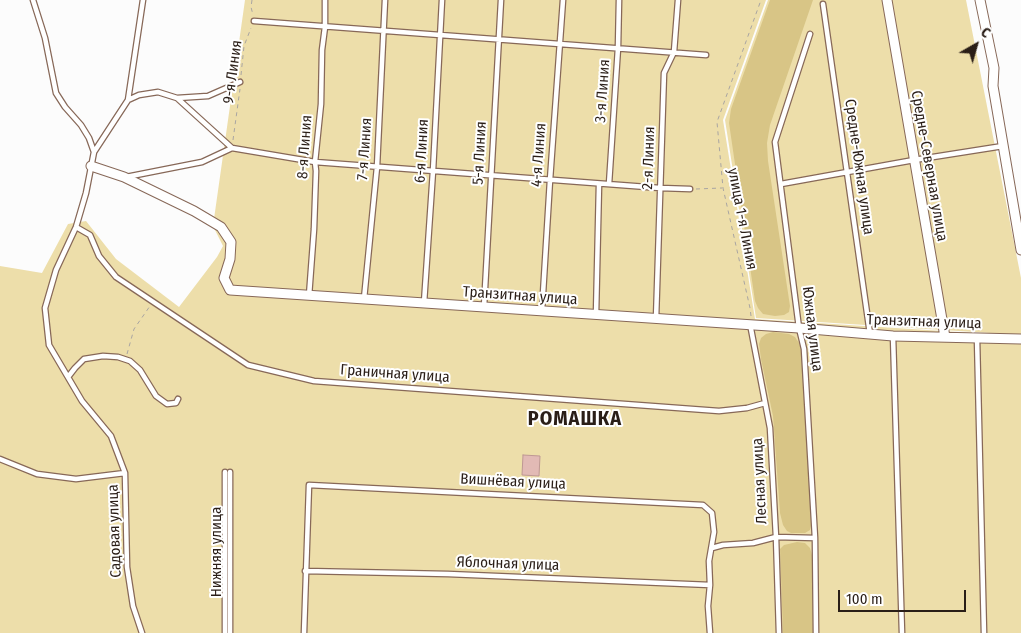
<!DOCTYPE html>
<html>
<head>
<meta charset="utf-8">
<style>
  body { margin:0 }
  #map { position:relative; width:1021px; height:633px; overflow:hidden; background:#fcfcfc; font-family:"Fira Sans Condensed",sans-serif }
  canvas { display:block }
  .north { position:absolute; left:951px; top:20px; width:50px; height:50px; -webkit-text-stroke:4px #fff; paint-order:stroke; rotate:38deg; font-size:14px; font-weight:700; line-height:20px; text-align:center; color:#2a1e17 }
  .north::after { content:''; display:block; margin:auto; width:18px; height:22px; background:#2a1e17; clip-path:polygon(50% 0,100% 100%,50% 72%,0 100%) }
  .scale { position:absolute; left:838px; top:590px; width:128px; height:22px; box-sizing:border-box; border:2px solid #2a1e17; border-top:0; padding-left:6px; font-size:15px; line-height:18px; white-space:nowrap; color:#2a1e17; -webkit-text-stroke:4px #fff; paint-order:stroke }
</style>
</head>
<body>
<div id="map">
<canvas width="1021" height="633"></canvas>
<div class="north">С</div>
<div class="scale">100 m</div>
</div>
<script>
const ctx = document.querySelector('canvas').getContext('2d');
ctx.lineJoin = 'round';
function fill(path, color) {
  ctx.fillStyle = color;
  ctx.fill(path, 'evenodd');
}
function poly(rows) {
  const path = new Path2D();
  for (const r of rows) {
    path.moveTo(r[0], r[1]);
    for (let i = 2; i < r.length; i += 2) path.lineTo(r[i], r[i + 1]);
  }
  return path;
}
function strokePath(path, color, width, dash) {
  ctx.strokeStyle = color;
  ctx.lineWidth = width;
  ctx.lineCap = dash ? 'butt' : 'round';
  ctx.setLineDash(dash || []);
  ctx.stroke(path);
}
function label(font, color, halo, rows, align = 'center') {
  ctx.font = font + ' "Fira Sans Condensed",sans-serif';
  ctx.lineWidth = 4;
  ctx.setLineDash([]);
  ctx.textBaseline = 'middle';
  ctx.strokeStyle = halo;
  ctx.fillStyle = color;
  for (const [text, x, y, turn = 0] of rows) {
    ctx.save();
    ctx.translate(x, y);
    ctx.rotate((+turn || 0) * Math.PI / 180);
    ctx.textAlign = isNaN(turn) ? turn : align;
    if (halo) ctx.strokeText(text, 0, 0);
    ctx.fillText(text, 0, 0);
    ctx.restore();
  }
}
const green = poly([
  [245,0,766,0,723,120,755,319,1021,336,1021,633,0,633,0,266,42,273,68,224,86,221,116,259,179,307,217,257,223,246,213,226],
  [768,0,966,0,1021,278,1021,335,756,318,725,120]
]);
const forest = poly([
  [770,0,813,0,770,125,767,143,768,161,790,306,789,312,784,315,775,316,763,314,758,308,755,301,729,123,731,109],
  [773,332,789,334,795,337,799,343,802,352,811,517,811,526,810,530,805,533,791,533,787,531,783,525,780,513,773,416,761,359,759,344,761,338,766,334],
  [797,542,805,543,810,548,812,555,813,633,783,633,780,549,784,545]
]);
const building = poly([
  [523,455,540,456,539,476,522,475,523,455]
]);
const path = poly([
  [252,0,251,7,253,15],
  [241,75,244,46,251,28],
  [233,140,240,89],
  [696,189,722,188],
  [751,316,750,308,723,188,717,122,761,0],
  [127,354,134,329,150,306]
]);
const service = poly([
  [33,0,45,38,56,93,65,107,81,125,89,138,94,152,86,193,76,227,56,270,45,308,49,345,82,401,111,436,125,473,127,567,133,606,142,633],
  [823,4,870,334],
  [254,21,706,55],
  [810,34,775,142,799,328,804,349,815,538,816,633],
  [177,98,208,96,240,82],
  [128,100,143,0],
  [94,152,128,100,139,95,158,92,177,98,232,148],
  [126,177,202,162,232,148,315,162,660,188,690,189],
  [609,184,618,48,619,0],
  [781,184,914,160,1003,146],
  [76,227,90,235,99,256,116,277,248,365,314,381,719,411,747,408,765,403],
  [309,296,314,229,316,171,315,162,321,104,322,50,325,27,325,0],
  [364,299,377,167,385,0],
  [424,303,433,171,442,0],
  [484,307,501,0],
  [542,310,550,180,563,0],
  [596,315,599,184],
  [656,319,664,73,674,52,678,0],
  [751,329,770,428,776,537,779,633],
  [893,336,902,633],
  [977,338,984,633],
  [68,377,75,368,84,359,103,356,118,357,130,361,140,370,156,396,167,404,176,403,178,399],
  [0,459,37,474,76,479,125,473],
  [225,472,225,633],
  [712,548,723,545,753,543,776,537,815,538],
  [305,571,448,574,710,585],
  [230,633,230,472],
  [304,633,309,485,703,505,712,513,714,532,709,561,710,585,708,606,710,633]
]);
const minor = poly([
  [887,0,945,337],
  [980,0,994,68,993,86,1021,250],
  [91,166,124,177,194,211,221,227,231,242,230,259,224,278,230,290,799,328,893,336,1021,339]
]);
const streetNames = [
  ["9-я Линия",233,72,-82],
  ["3-я Линия",603,91,-86],
  ["8-я Линия",305,147,-86],
  ["7-я Линия",365,149,-86],
  ["6-я Линия",422,151,-87],
  ["5-я Линия",480,153,-87],
  ["4-я Линия",539,155,-86],
  ["2-я Линия",649,158,-88],
  ["Средне-Северная улица",929,166,80],
  ["Средне-Южная улица",859,167,82],
  ["улица 1-я Линия",742,219,79],
  ["Транзитная улица",520,296,4],
  ["Транзитная улица",924,322,2],
  ["Южная улица",812,329,83],
  ["Граничная улица",395,374,4],
  ["Лесная улица",760,481,-93],
  ["Вишнёвая улица",513,482,3],
  ["Садовая улица",115,531,-92],
  ["Нижняя улица",217,552,-90],
  ["Яблочная улица",508,564,2]
];
const districtNames = [
  ["РОМАШКА",575,419]
];
fill(green, '#eddeaa');
fill(forest, '#d8c586');
fill(building, '#e2bab5');
strokePath(building, '#bf9894', 1);
strokePath(service, '#876858', 7);
strokePath(minor, '#876858', 11);
strokePath(path, '#a9a5a2', 1, [4, 4]);
strokePath(service, '#fff', 4.5);
strokePath(minor, '#fff', 9);
label('15px', '#2a1e17', '#fff', streetNames);
ctx.letterSpacing = '1px';
label('bold 20px', '#2a1e17', '#fff', districtNames);
ctx.letterSpacing = '0px';
</script>
</body>
</html>
